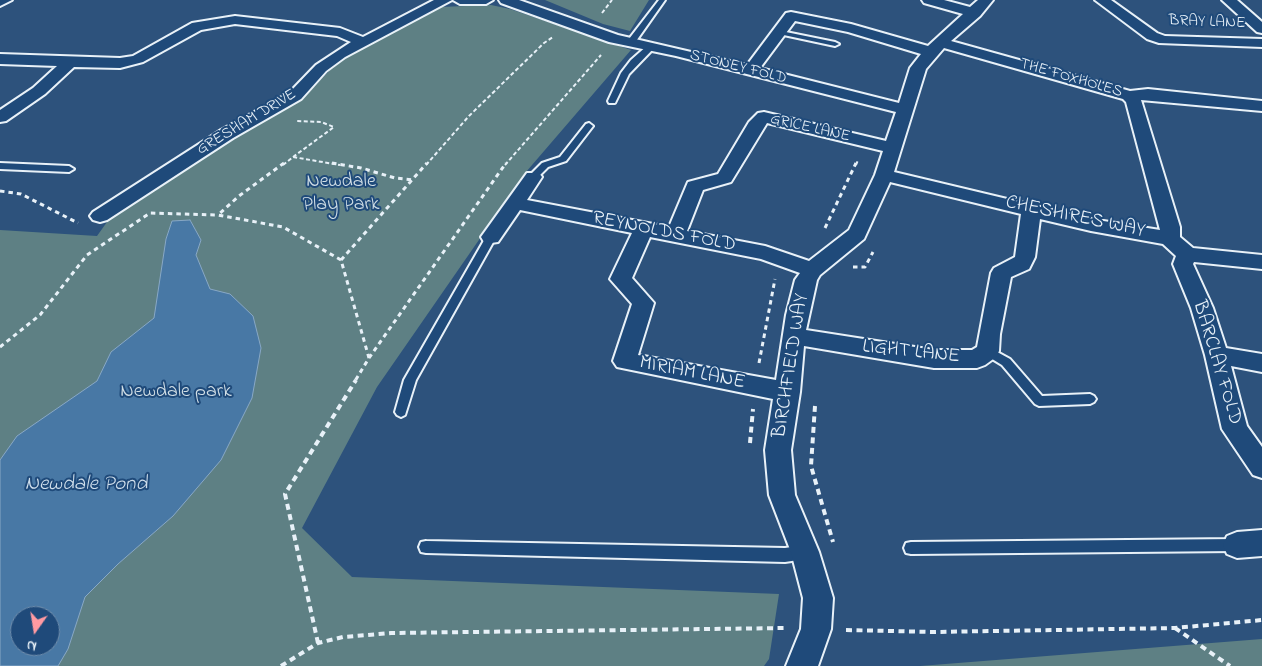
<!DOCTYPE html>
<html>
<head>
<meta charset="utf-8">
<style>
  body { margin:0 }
  #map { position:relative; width:1262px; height:666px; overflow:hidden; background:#2d527c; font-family:"Indie Flower",sans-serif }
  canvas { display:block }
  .north { position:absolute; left:10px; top:606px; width:50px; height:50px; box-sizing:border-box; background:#1f4a7a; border:1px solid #6f8dac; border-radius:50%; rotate:193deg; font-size:14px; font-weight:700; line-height:20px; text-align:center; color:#e8f1f8 }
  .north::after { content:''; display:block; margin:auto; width:18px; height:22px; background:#ff9aa2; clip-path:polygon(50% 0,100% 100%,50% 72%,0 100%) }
</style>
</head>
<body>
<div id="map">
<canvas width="1262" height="666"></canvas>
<div class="north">N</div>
</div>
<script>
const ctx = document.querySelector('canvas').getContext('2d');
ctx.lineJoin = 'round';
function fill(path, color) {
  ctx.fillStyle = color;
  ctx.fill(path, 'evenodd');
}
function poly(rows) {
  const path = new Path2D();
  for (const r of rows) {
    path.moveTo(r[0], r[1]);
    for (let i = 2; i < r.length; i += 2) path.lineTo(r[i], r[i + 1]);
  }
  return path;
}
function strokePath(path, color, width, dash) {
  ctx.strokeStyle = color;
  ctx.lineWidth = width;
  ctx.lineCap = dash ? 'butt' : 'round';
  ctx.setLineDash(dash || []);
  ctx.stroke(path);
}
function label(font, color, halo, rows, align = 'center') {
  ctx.font = font + ' "Indie Flower",sans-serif';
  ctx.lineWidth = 4;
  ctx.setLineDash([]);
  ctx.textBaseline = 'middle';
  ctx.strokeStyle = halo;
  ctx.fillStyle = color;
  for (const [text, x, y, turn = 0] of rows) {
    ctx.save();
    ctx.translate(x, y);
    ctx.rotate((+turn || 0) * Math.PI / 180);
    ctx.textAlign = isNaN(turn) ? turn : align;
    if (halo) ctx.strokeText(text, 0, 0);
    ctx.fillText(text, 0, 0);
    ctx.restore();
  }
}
const green = poly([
  [545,0,649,0,630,31,603,24],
  [491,5,510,9,631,50,526,172,377,387,302,528,352,577,779,594,769,659,764,666,0,666,0,230,97,236,112,215,223,143,303,98,330,70,348,56,440,7],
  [20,616,50,616,50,646,20,646],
  [1262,639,1262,666,920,666]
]);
const water = poly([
  [190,220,201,240,196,255,210,289,230,294,253,316,261,348,252,398,221,460,173,516,118,564,85,597,68,649,58,666,0,666,0,460,17,436,97,381,111,352,154,318,166,239,172,221,190,220],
  [20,616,50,616,50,646,20,646,20,616]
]);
const pathFar2 = poly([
  [602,13,612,0],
  [293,157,334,127,321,122,295,121],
  [283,165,293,157,340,165],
  [426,165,469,116,544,43,553,37],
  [505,165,601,55],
  [856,165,858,160]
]);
const pathFar1 = poly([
  [284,163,239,196,218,215,283,227,341,260,369,358,355,381],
  [332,163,361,168,395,178,414,180],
  [0,191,21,194,78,223],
  [825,228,856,163],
  [341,260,427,163],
  [853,267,865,267,873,252],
  [0,347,40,315,87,255,150,213,218,215],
  [369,358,506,163],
  [759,363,775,279]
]);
const path = poly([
  [815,406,811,466,833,542],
  [750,443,753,409],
  [1175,628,1230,666],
  [846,630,934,632,1175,628,1262,620],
  [318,643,285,494,356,380],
  [281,666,318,643,343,637,391,633,787,628]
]);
const service = poly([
  [659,0,665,0,634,44,617,42,617,38,620,38,629,39,659,0],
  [776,30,835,42,839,44,835,46,779,34,775,32,776,30],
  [648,45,655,47,629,74,615,103,609,103,608,101,621,73,631,60,648,45],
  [589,123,593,126,566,161,548,167,536,179,530,179,530,175,542,163,560,157,586,124,589,123],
  [0,163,69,166,74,169,69,172,0,169,0,163],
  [491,234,496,237,416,380,405,415,401,417,397,415,395,412,404,380,486,237,491,234],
  [988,347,1010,359,1042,396,1090,394,1094,396,1096,399,1094,402,1090,404,1039,406,1035,404,1002,365,984,354,982,351,984,348,988,347],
  [1237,539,1242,540,1244,545,1242,550,1237,551,911,554,906,553,904,548,906,543,911,542,1237,539],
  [426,541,785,548,805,545,810,547,812,552,810,557,805,559,785,562,426,553,421,552,419,547,421,542,426,541]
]);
const minor = poly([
  [0,0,12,0,0,6,0,0],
  [434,0,452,0,345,57,326,71,301,99,233,138,107,220,100,222,93,220,90,216,93,212,221,130,289,93,316,65,351,42,337,36,235,24,201,30,143,62,120,68,74,67,45,94,6,121,0,122,0,110,33,88,57,66,0,64,0,54,120,58,133,56,192,23,235,16,340,28,363,37,434,0],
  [453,0,493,0,486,4,460,4,453,0],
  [499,0,519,0,618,35,747,65,786,13,791,12,851,24,928,46,963,14,924,3,922,0,944,0,970,7,978,0,993,0,980,16,951,41,1130,91,1148,89,1262,101,1262,111,1141,100,1180,227,1180,237,1193,248,1262,255,1262,269,1194,262,1193,264,1213,308,1226,348,1262,354,1262,372,1231,366,1247,426,1262,447,1262,478,1253,475,1222,429,1205,355,1191,308,1173,264,1176,256,1163,244,1091,231,1040,219,1035,257,1029,269,1011,277,1000,334,999,351,996,357,985,365,977,368,934,368,804,346,800,392,791,450,795,495,819,552,833,598,831,629,818,666,786,666,801,629,803,598,791,552,769,495,765,450,773,399,617,367,613,361,632,304,610,279,632,233,520,210,498,242,491,243,484,242,481,237,527,173,539,173,542,177,527,200,669,227,688,182,718,174,749,122,758,113,764,112,886,141,896,112,676,56,609,42,501,3,499,0],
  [795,21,848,32,921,54,910,68,899,103,760,68,795,21],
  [944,48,1123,99,1126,102,1160,230,1091,219,894,172,926,69,944,48],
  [767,123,883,151,875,175,849,230,809,261,765,246,687,231,703,190,731,182,767,123],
  [890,182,1021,214,1015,257,994,268,991,273,977,347,972,350,934,350,806,330,817,280,820,275,864,239,890,182],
  [650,237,761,259,800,273,795,280,786,315,776,380,638,355,654,303,632,278,650,237],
  [1095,0,1111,0,1157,33,1165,36,1262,39,1262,47,1159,43,1147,39,1095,0],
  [1222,0,1237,0,1262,22,1262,33,1257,32,1222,0],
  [1262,530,1262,556,1237,558,1227,554,1223,545,1227,536,1237,532,1262,530]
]);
const farStreetnames = [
  ["BRAY LANE",1207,23,2],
  ["STONEY FOLD",738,68,14],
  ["THE FOXHOLES",1071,79,16],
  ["GRESHAM DRIVE",247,123,-31],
  ["GRICE LANE",810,129,13]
];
const parkNames = [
  ["Newdale",341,183],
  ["Play Park",341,206],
  ["Newdale park",176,393]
];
const streetNames = [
  ["CHESHIRES WAY",1075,218,12],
  ["REYNOLDS FOLD",664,233,11],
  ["LIGHT LANE",911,353,6],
  ["BARCLAY FOLD",1216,363,73],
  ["BIRCHFIELD WAY",792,366,-81],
  ["MIRIAM LANE",692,374,11]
];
const waterNames = [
  ["Newdale Pond",86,486]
];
fill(green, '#5e8084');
fill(water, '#4878a5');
strokePath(water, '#88a8c6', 1);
strokePath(service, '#e8f1f8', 4);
strokePath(minor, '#e8f1f8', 4);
strokePath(pathFar2, '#e8f1f8', 2, [4, 2.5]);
strokePath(pathFar1, '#e8f1f8', 3, [4.5, 4]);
strokePath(path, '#e8f1f8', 4, [6, 4.5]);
fill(service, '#1f4a7a');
fill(minor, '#1f4a7a');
label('16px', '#e8f1f8', '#1f4a7a', farStreetnames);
label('20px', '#d3e0e7', '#1f4a7a', parkNames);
label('20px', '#e8f1f8', '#1f4a7a', streetNames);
label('italic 21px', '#d0dfec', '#1f4a7a', waterNames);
</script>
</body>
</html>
